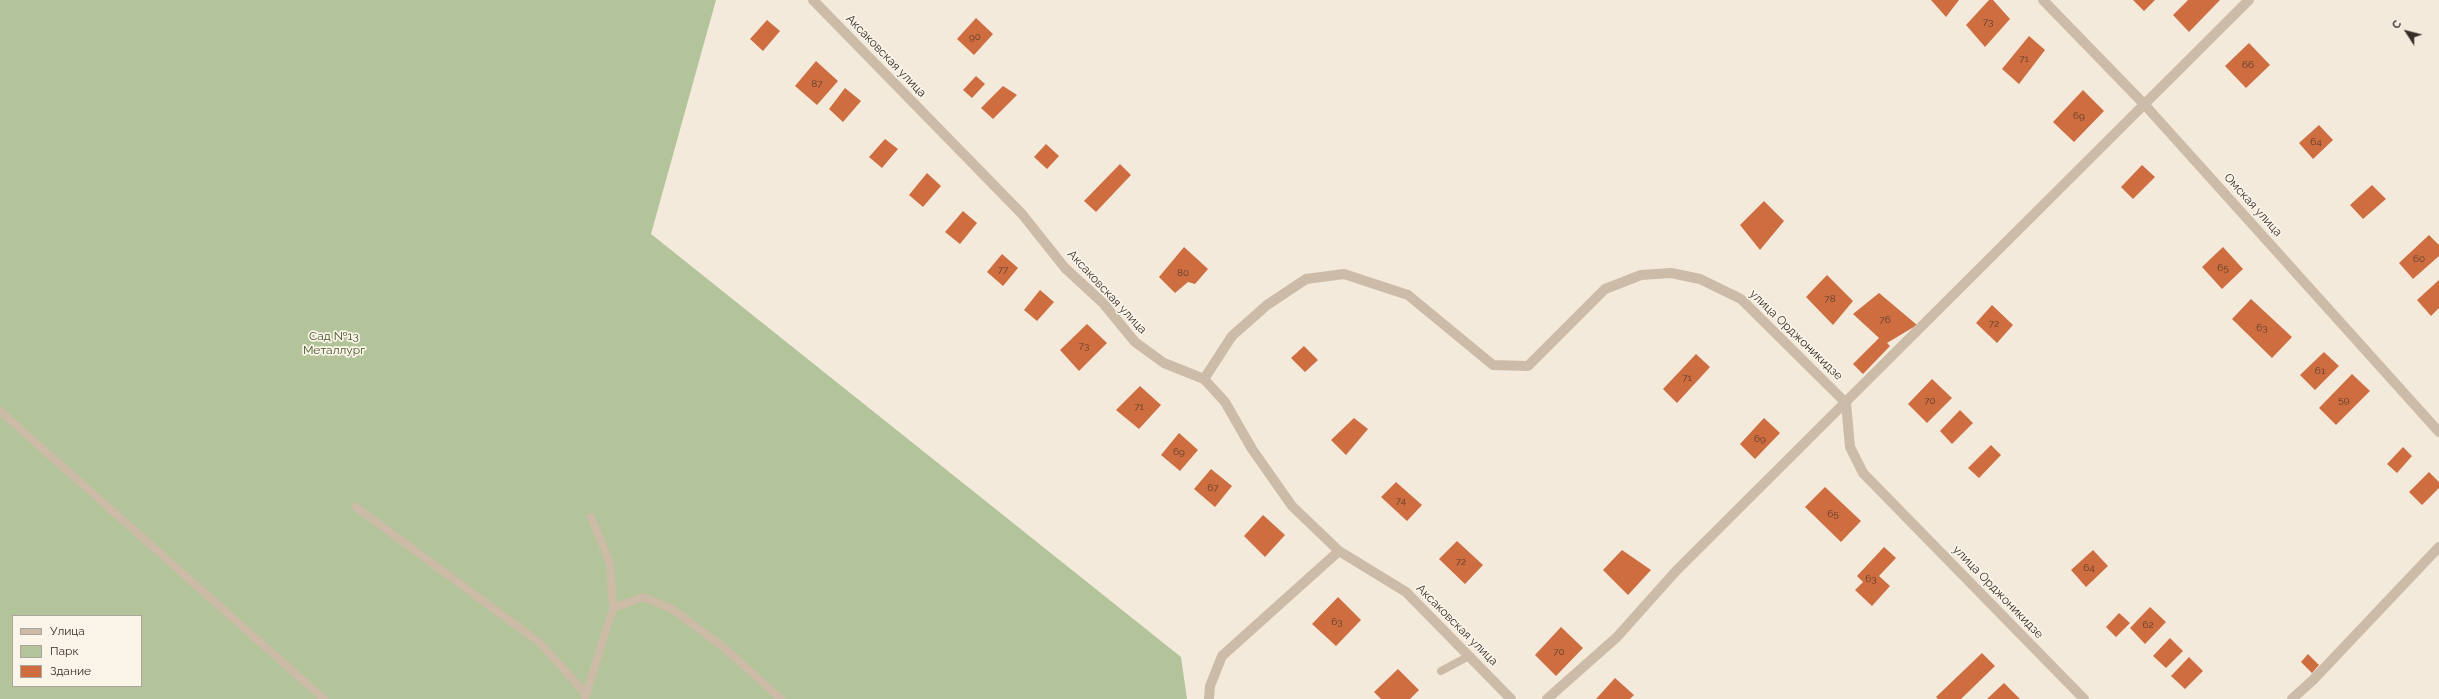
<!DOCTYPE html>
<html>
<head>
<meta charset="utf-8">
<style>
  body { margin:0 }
  #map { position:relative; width:2439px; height:699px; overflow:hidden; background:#f3eadc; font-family:Raleway,sans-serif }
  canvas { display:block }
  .legend { position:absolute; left:12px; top:615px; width:130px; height:72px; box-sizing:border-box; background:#fbf4e8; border:1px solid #ada59b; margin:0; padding:5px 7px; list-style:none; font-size:12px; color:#382e28 }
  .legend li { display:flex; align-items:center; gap:8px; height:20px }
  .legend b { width:20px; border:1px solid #ada59b }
  .north { position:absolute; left:2387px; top:12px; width:40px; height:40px; -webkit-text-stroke:3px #fbf4e8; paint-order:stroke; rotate:306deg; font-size:11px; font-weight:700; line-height:16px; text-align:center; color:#382e28 }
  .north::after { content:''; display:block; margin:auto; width:14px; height:18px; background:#382e28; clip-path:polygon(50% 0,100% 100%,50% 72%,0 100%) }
</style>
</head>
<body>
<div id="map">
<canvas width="2439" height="699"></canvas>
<ul class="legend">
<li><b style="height:5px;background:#ccbba7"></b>Улица</li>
<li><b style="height:11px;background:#b3c49a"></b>Парк</li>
<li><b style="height:11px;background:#cd6d40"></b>Здание</li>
</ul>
<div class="north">С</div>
</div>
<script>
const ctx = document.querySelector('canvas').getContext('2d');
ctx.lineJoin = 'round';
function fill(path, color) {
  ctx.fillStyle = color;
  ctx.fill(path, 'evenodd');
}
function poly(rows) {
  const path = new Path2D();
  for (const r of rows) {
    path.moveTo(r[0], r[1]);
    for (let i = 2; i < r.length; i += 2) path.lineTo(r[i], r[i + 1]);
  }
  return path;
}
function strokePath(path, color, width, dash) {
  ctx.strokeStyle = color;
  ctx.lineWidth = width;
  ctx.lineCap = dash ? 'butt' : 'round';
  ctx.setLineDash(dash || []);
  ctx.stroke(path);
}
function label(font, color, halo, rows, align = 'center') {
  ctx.font = font + ' Raleway,sans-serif';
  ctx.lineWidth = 3.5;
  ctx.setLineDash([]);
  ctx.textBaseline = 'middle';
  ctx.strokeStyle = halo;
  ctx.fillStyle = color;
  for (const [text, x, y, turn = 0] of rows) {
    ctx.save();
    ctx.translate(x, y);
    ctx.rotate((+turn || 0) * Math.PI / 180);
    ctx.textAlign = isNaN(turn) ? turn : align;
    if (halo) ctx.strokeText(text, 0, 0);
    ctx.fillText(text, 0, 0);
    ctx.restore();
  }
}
const green = poly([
  [0,0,716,0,651,234,1181,657,1187,699,0,699],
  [13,616,141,616,141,686,13,686]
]);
const building = poly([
  [1931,0,1959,0,1946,17],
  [1989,0,1993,0,2010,19,1985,47,1966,25],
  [2133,0,2155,0,2144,11],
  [2188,0,2220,0,2189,32,2173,15],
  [976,18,993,34,974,55,957,39],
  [767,20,780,31,763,51,750,39],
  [2029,36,2045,50,2019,84,2002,69],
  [2249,43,2270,65,2246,88,2225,66],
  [816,61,838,81,817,105,795,86],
  [976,76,985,84,972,98,963,90],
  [1003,86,1017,95,993,119,981,108],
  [845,88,861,101,843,122,829,109],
  [2083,90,2104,111,2074,142,2053,122],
  [2319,125,2333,140,2313,159,2299,143],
  [885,139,898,149,882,168,869,157],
  [1046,144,1059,156,1047,169,1034,157],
  [1120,164,1131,175,1096,212,1084,201],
  [2142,165,2155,177,2133,199,2121,187],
  [927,173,941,186,923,207,909,195],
  [2372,185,2386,199,2363,219,2350,205],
  [1764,201,1784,221,1760,250,1740,225],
  [963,211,977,223,960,244,945,232],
  [2429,235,2439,245,2439,256,2413,279,2399,263],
  [1184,247,1208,269,1195,284,1188,282,1175,293,1159,277],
  [2223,247,2243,269,2222,289,2202,267],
  [1002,254,1018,268,1003,286,987,272],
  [1827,275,1853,301,1833,325,1806,297],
  [2439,280,2439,308,2431,316,2417,300],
  [1040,290,1054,302,1037,321,1024,310],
  [1879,293,1917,325,1887,343,1890,346,1863,374,1853,364,1879,338,1853,314],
  [2251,299,2292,337,2272,358,2232,319],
  [1992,305,2013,325,1997,343,1976,323],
  [1087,324,1107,343,1079,371,1060,350],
  [1304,346,1318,360,1305,372,1291,358],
  [2324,352,2339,366,2315,390,2300,375],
  [1696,354,1710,367,1677,403,1663,389],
  [2352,374,2370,391,2336,425,2319,408],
  [1932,379,1952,398,1927,423,1908,404],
  [1140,386,1161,405,1139,429,1116,410],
  [1960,410,1973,423,1952,444,1940,431],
  [1354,418,1368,429,1346,455,1331,440],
  [1764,418,1780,433,1755,459,1740,444],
  [1179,433,1198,450,1180,471,1161,455],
  [1991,445,2001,455,1979,478,1968,468],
  [2403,447,2412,456,2397,473,2387,464],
  [1211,469,1232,486,1215,507,1194,489],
  [2429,472,2439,482,2439,488,2422,505,2409,492],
  [1396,482,1422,505,1407,521,1381,497],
  [1825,487,1861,521,1841,542,1805,507],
  [1263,515,1285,535,1265,557,1244,536],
  [1457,541,1483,565,1465,584,1439,559],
  [1884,547,1896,558,1879,576,1890,586,1872,606,1855,590,1863,582,1857,576],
  [1622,550,1651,570,1628,595,1603,570],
  [2093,550,2108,566,2086,587,2071,570],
  [1338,597,1361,620,1336,646,1312,624],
  [2150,607,2166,622,2145,644,2130,628],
  [2119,613,2130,623,2116,637,2106,627],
  [1561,627,1583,648,1556,676,1535,655],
  [2170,638,2183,651,2166,668,2153,656],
  [1982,653,1995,666,1961,699,1938,699,1936,697],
  [2308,654,2319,665,2312,673,2301,662],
  [2189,657,2203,671,2185,689,2171,676],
  [1398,669,1419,690,1410,699,1381,699,1374,692],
  [1615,678,1634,695,1630,699,1596,699],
  [2004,683,2020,699,1987,699]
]);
const lane = poly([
  [0,411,324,699],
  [356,507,540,643,586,694],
  [613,608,643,597,672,609,722,646,781,699],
  [1441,671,1469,656],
  [585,698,613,608,610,563,591,517]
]);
const street = poly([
  [813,0,1022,214,1065,268,1103,303,1135,342,1164,363,1204,379,1225,402,1252,449,1292,506,1339,551,1406,592,1511,699],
  [2043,0,2144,104,2439,432],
  [1204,379,1232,336,1267,305,1306,279,1344,274,1408,295,1493,365,1528,366,1605,289,1641,275,1671,273,1700,279,1741,299,1846,403,1850,447,1863,473,2084,699],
  [1209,699,1210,686,1222,656,1339,551],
  [1547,699,1617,637,1676,571,2249,0],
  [2292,699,2313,680,2439,547]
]);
const numberNames = [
  ["73",1988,22],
  ["90",975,37],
  ["71",2024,59],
  ["66",2248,65],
  ["87",817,84],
  ["69",2079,116],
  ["64",2316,142],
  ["60",2419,259],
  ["65",2223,268],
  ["77",1003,270],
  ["80",1183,273],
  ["78",1830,299],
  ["76",1885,320],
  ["72",1994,324],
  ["63",2262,328],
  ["73",1084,346],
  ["61",2320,371],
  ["71",1687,378],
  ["59",2344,400],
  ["70",1930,401],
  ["71",1139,407],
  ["69",1760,439],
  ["69",1179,452],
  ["67",1213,488],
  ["74",1401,501],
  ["65",1833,514],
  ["72",1461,562],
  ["64",2089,568],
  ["63",1871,579],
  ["63",1337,622],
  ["62",2148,625],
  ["70",1559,652]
];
const streetNames = [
  ["Аксаковская улица",886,56,46],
  ["Омская улица",2253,205,48],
  ["Аксаковская улица",1107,292,47],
  ["улица Орджоникидзе",1796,335,44],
  ["улица Орджоникидзе",1998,592,46],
  ["Аксаковская улица",1457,625,45]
];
const parkNames = [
  ["Сад №13",334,336],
  ["Металлург",334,350]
];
fill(green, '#b3c49a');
fill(building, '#cd6d40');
strokePath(lane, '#ccbba7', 8);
strokePath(street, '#ccbba7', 10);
label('10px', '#5d3e2e', null, numberNames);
label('12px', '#382e28', '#fbf4e8', streetNames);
label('12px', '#44582a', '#fbf4e8', parkNames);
</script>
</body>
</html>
